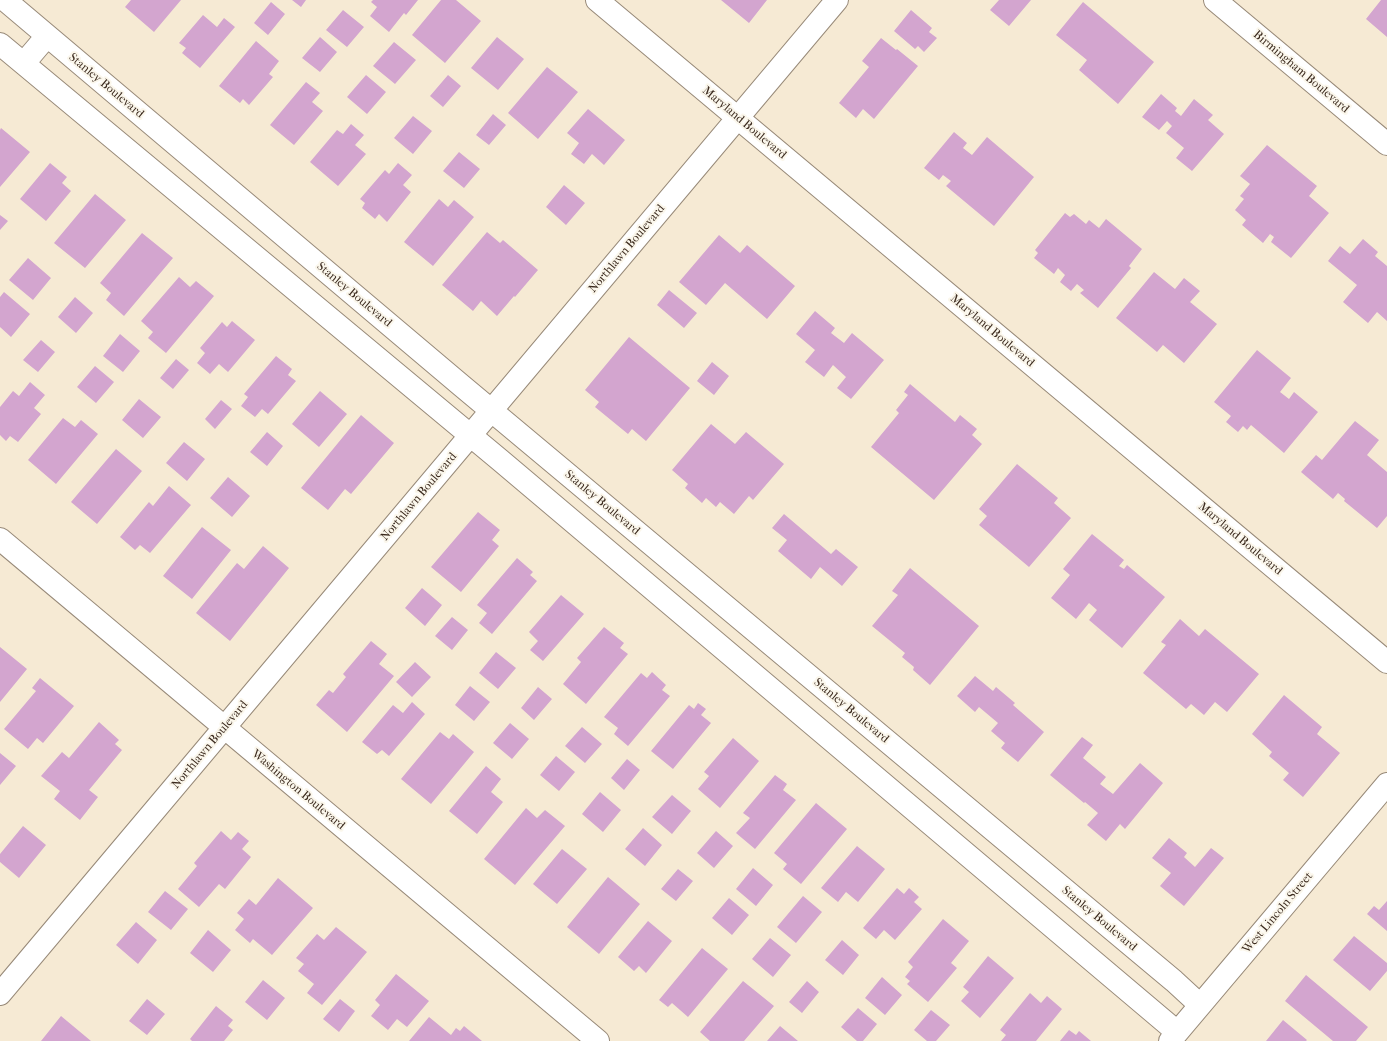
<!DOCTYPE html>
<html>
<head>
<meta charset="utf-8">
<style>
  body { margin:0 }
  canvas { display:block; background:#f6ead4 }
</style>
</head>
<body>
<canvas width="1387" height="1041"></canvas>
<script>
const ctx = document.querySelector('canvas').getContext('2d');
ctx.lineJoin = 'round';
function fill(path, color) {
  ctx.fillStyle = color;
  ctx.fill(path, 'evenodd');
}
function poly(rows) {
  const path = new Path2D();
  for (const r of rows) {
    path.moveTo(r[0], r[1]);
    for (let i = 2; i < r.length; i += 2) path.lineTo(r[i], r[i + 1]);
  }
  return path;
}
function strokePath(path, color, width, dash) {
  ctx.strokeStyle = color;
  ctx.lineWidth = width;
  ctx.lineCap = dash ? 'butt' : 'round';
  ctx.setLineDash(dash || []);
  ctx.stroke(path);
}
function label(font, color, halo, rows, align = 'center') {
  ctx.font = font + ' "IM FELL French Canon",serif';
  ctx.lineWidth = 4;
  ctx.setLineDash([]);
  ctx.textBaseline = 'middle';
  ctx.strokeStyle = halo;
  ctx.fillStyle = color;
  for (const [text, x, y, turn = 0] of rows) {
    ctx.save();
    ctx.translate(x, y);
    ctx.rotate((+turn || 0) * Math.PI / 180);
    ctx.textAlign = isNaN(turn) ? turn : align;
    if (halo) ctx.strokeText(text, 0, 0);
    ctx.fillText(text, 0, 0);
    ctx.restore();
  }
}
const building = poly([
  [131,0,181,0,154,32,125,7],
  [292,0,306,0,301,7],
  [373,0,418,0,406,15,404,13,389,32,370,16,377,7,371,2],
  [441,0,456,0,481,21,445,63,412,35],
  [721,0,767,0,749,23],
  [999,0,1031,0,1009,26,990,10],
  [1381,0,1387,0,1387,37,1366,19],
  [271,2,285,14,268,35,254,23],
  [1083,2,1154,62,1118,104,1079,70,1087,60,1056,35],
  [343,10,364,27,347,47,326,30],
  [911,10,932,28,929,32,937,38,924,52,918,46,915,49,894,31],
  [203,15,217,27,224,18,235,27,200,68,182,53,186,48,179,43],
  [320,37,337,52,320,72,302,58],
  [497,37,524,59,498,90,471,68],
  [881,38,896,50,897,49,918,66,874,119,863,109,856,118,839,103,869,67,862,61],
  [256,41,279,61,269,74,273,77,249,105,243,99,240,103,219,86],
  [394,42,416,60,395,84,373,66],
  [547,67,578,92,538,139,508,113],
  [366,75,386,92,367,114,347,97],
  [448,75,461,86,443,107,430,96],
  [306,82,320,93,312,102,323,111,294,145,270,125],
  [1161,94,1177,108,1175,111,1181,116,1194,99,1213,115,1208,120,1224,134,1192,171,1176,158,1184,148,1166,133,1172,126,1167,121,1159,130,1142,117],
  [588,109,625,140,604,165,592,154,584,164,571,154,579,143,567,133],
  [493,114,506,125,489,145,476,135],
  [413,116,432,131,413,154,394,138],
  [351,124,364,135,355,145,366,154,338,186,310,162,337,130,343,134],
  [1,128,30,152,0,187,0,130],
  [954,132,967,143,963,148,972,155,987,137,1034,177,994,226,946,186,951,181,943,175,939,180,924,168],
  [1267,145,1317,186,1309,196,1329,213,1291,258,1271,242,1274,237,1270,234,1263,243,1242,225,1246,220,1235,210,1244,199,1240,196,1250,184,1240,176],
  [459,152,480,169,464,188,443,171],
  [50,163,67,177,62,183,71,191,46,221,20,199],
  [398,163,412,175,403,185,411,192,387,222,379,214,375,219,362,208,365,203,360,199,385,170,389,174],
  [564,185,585,203,566,225,546,207],
  [95,194,126,220,85,268,54,243],
  [439,199,448,207,454,200,474,217,433,266,404,242],
  [1065,213,1070,217,1074,214,1086,224,1089,220,1099,228,1106,219,1142,249,1129,266,1131,268,1098,308,1080,293,1084,290,1077,284,1071,291,1060,282,1065,275,1058,268,1054,274,1034,258,1038,253,1035,250],
  [0,215,8,221,0,230],
  [487,232,500,243,503,240,538,270,515,297,514,296,497,316,481,301,473,311,442,285],
  [142,233,173,258,124,316,106,300,111,293,100,283],
  [719,235,740,253,747,245,795,286,767,319,725,283,706,305,679,282],
  [1363,239,1378,252,1375,256,1387,266,1387,321,1377,312,1368,323,1343,302,1357,285,1328,261,1340,246,1350,254],
  [28,258,51,278,33,300,9,280],
  [1154,272,1175,289,1184,278,1200,291,1190,302,1217,324,1184,363,1163,345,1157,352,1116,318],
  [179,277,190,287,196,281,214,296,166,353,148,338,153,332,141,321],
  [669,290,697,313,684,328,657,305],
  [4,292,30,314,11,337,0,327,0,297],
  [75,297,93,313,76,333,58,317],
  [815,311,835,328,831,333,844,343,852,333,884,360,851,399,837,388,846,377,833,365,824,377,805,362,815,350,796,334],
  [232,321,255,340,228,372,219,364,210,374,197,363,205,353,200,348,222,322,227,327],
  [120,334,140,351,123,372,103,356],
  [629,337,690,388,646,441,632,429,628,434,595,407,599,402,585,390],
  [41,340,55,352,38,372,23,360],
  [1257,350,1291,378,1280,392,1289,399,1294,392,1318,412,1284,453,1251,425,1247,430,1243,426,1238,432,1226,422,1231,416,1214,402],
  [276,356,292,369,288,375,296,381,268,414,262,409,255,417,241,406,248,397,244,394],
  [176,359,189,370,173,389,160,378],
  [712,362,729,376,714,395,697,381],
  [95,366,114,382,96,403,77,387],
  [30,382,45,395,34,408,41,414,18,442,10,436,6,441,0,435,0,407,13,391,19,396],
  [910,384,955,422,960,415,977,429,972,435,982,444,934,500,871,447,899,413,896,410,908,395,904,392],
  [320,391,347,414,319,447,292,424],
  [139,399,161,417,143,438,122,420],
  [221,400,232,409,215,429,205,419],
  [361,415,394,443,351,494,345,489,328,510,301,488],
  [63,418,75,427,81,420,98,434,56,484,28,460],
  [1355,421,1379,440,1367,455,1387,472,1387,516,1377,528,1344,501,1345,499,1338,493,1333,499,1301,472,1316,455,1322,460],
  [711,424,735,444,746,432,784,464,753,500,749,496,734,514,720,502,716,507,706,498,702,503,685,488,688,484,672,470],
  [267,432,283,446,267,466,250,452],
  [184,442,205,459,187,481,166,463],
  [116,449,142,471,97,524,71,502],
  [1017,464,1058,498,1054,503,1071,518,1029,567,979,525,987,516,979,509],
  [228,477,250,496,232,517,210,498],
  [169,486,191,505,150,553,140,545,135,550,120,537,149,502,153,506],
  [478,512,500,530,492,540,499,546,461,592,431,567],
  [784,514,831,554,836,549,858,567,842,586,820,567,811,579,778,551,787,540,772,528],
  [202,527,231,550,192,599,163,576],
  [1092,534,1124,560,1119,566,1124,569,1127,565,1165,597,1122,648,1089,620,1097,610,1089,603,1076,619,1051,598,1070,575,1063,569],
  [263,546,289,568,230,641,196,613,237,563,244,569],
  [517,558,533,572,530,575,537,581,492,634,479,623,487,613,477,605],
  [910,568,979,626,930,685,913,670,914,667,902,657,905,653,872,626,898,595,892,591],
  [422,588,442,605,425,626,405,608],
  [561,595,584,614,543,661,530,650,538,641,529,632],
  [452,617,468,630,452,650,435,636],
  [1180,619,1199,636,1205,629,1259,674,1227,712,1215,702,1204,715,1191,704,1186,709,1143,673,1166,645,1161,642],
  [604,627,624,643,620,648,628,654,586,704,563,684,581,662,577,658],
  [371,641,387,654,379,664,394,676,347,732,316,705,329,690,333,693,346,677,343,674],
  [0,647,27,669,0,702],
  [496,652,516,668,498,689,479,673],
  [415,662,431,677,412,697,396,682],
  [652,672,666,685,662,690,670,696,628,746,614,734,618,728,604,717,641,673,647,678],
  [975,676,993,691,996,687,1015,703,1013,705,1044,732,1018,762,1001,748,1005,743,991,731,998,723,979,707,975,712,957,696],
  [40,678,74,706,43,743,37,738,28,749,4,729,36,691,32,688],
  [470,686,490,702,474,721,455,705],
  [538,687,552,699,534,720,521,708],
  [1284,695,1322,727,1317,734,1340,753,1303,797,1283,780,1289,773,1269,756,1272,752,1252,734],
  [412,702,425,714,389,756,382,750,377,754,362,742,393,705,403,713],
  [698,703,706,709,701,715,711,723,673,769,651,751,689,705,694,709],
  [99,722,119,740,115,744,122,750,89,790,98,797,80,820,54,799,60,791,41,776,62,752,69,758],
  [510,723,529,739,512,759,493,743],
  [582,727,602,744,585,763,565,746],
  [440,732,449,739,453,734,474,752,431,804,401,779],
  [1082,737,1093,745,1083,758,1106,777,1100,784,1113,794,1140,763,1163,783,1125,829,1120,824,1106,841,1087,825,1098,813,1085,802,1084,803,1050,775],
  [733,738,759,761,720,808,698,789,709,776,704,772],
  [0,753,16,766,0,785],
  [556,756,575,772,559,791,540,775],
  [627,759,640,770,624,790,611,778],
  [486,766,501,779,491,792,503,802,477,834,449,811],
  [775,775,787,784,783,790,796,800,755,849,736,833,750,818,743,813],
  [600,792,621,810,603,832,582,814],
  [672,795,691,811,672,834,652,817],
  [816,803,847,829,801,884,783,869,787,864,774,853],
  [526,808,537,818,545,810,565,826,515,885,484,859],
  [23,826,46,845,19,878,0,862,0,854],
  [643,828,662,845,645,866,625,849],
  [221,831,231,840,238,832,249,841,242,849,251,857,225,889,219,884,199,907,178,889,197,866,194,863],
  [716,831,733,846,714,868,697,853],
  [1169,838,1187,853,1184,857,1195,867,1211,848,1224,858,1184,906,1160,886,1171,873,1152,858],
  [857,846,885,869,858,902,846,892,838,902,821,888],
  [562,849,587,869,557,904,533,884],
  [753,868,773,885,756,906,736,889],
  [678,869,693,881,676,901,661,889],
  [608,877,640,904,599,954,567,927],
  [278,878,313,908,272,955,253,939,250,943,235,930,244,919,237,913,249,899,256,905],
  [897,888,904,894,909,888,919,897,914,902,922,909,895,940,884,930,876,939,863,928],
  [165,891,188,909,171,930,148,912],
  [803,896,822,912,796,943,777,927],
  [729,898,749,915,732,935,712,918],
  [1387,901,1387,931,1367,914,1374,906,1379,910],
  [943,919,969,941,951,963,957,968,928,1002,907,984,910,981,905,977,913,967,908,962],
  [648,921,672,941,646,973,639,966,634,971,618,957],
  [136,922,157,940,138,964,116,945],
  [336,927,367,952,322,1005,307,993,314,984,298,971,304,964,296,958,317,934,324,940],
  [208,930,231,950,213,972,190,953],
  [1354,936,1387,963,1387,971,1370,991,1333,960],
  [770,938,791,955,773,977,752,959],
  [842,940,859,955,843,975,825,960],
  [702,948,728,969,688,1017,672,1003,668,1007,659,1000],
  [988,956,1014,978,980,1018,961,1001,969,992,963,987],
  [396,974,429,1001,407,1027,397,1019,388,1030,371,1016,380,1005,375,1000],
  [1306,975,1368,1027,1356,1041,1333,1041,1285,1001],
  [882,977,902,995,885,1015,865,998],
  [263,980,285,998,267,1020,245,1002],
  [743,981,774,1006,744,1041,710,1041,700,1032],
  [807,981,819,992,802,1013,789,1002],
  [1030,993,1041,1003,1047,996,1062,1009,1036,1041,1001,1041,1006,1035,1000,1030],
  [147,999,165,1014,147,1035,129,1021],
  [340,999,355,1011,339,1032,323,1019],
  [216,1006,233,1020,228,1026,233,1030,224,1041,192,1041,190,1039],
  [858,1008,877,1024,863,1041,857,1041,841,1027],
  [931,1010,950,1025,936,1041,927,1041,914,1030],
  [61,1016,91,1041,41,1041],
  [429,1017,451,1035,456,1028,460,1031,464,1026,482,1041,409,1041],
  [1283,1020,1307,1040,1306,1041,1266,1041],
  [780,1026,798,1041,767,1041],
  [1069,1030,1076,1035,1079,1031,1091,1041,1060,1041]
]);
const minor = poly([
  [5,0,462,386,1174,981,1200,1005],
  [597,0,1387,662],
  [1215,0,1387,144],
  [0,44,500,460,1177,1032],
  [24,63,47,36],
  [0,539,598,1041],
  [0,994,837,0],
  [1170,1041,1387,784]
]);
const streetNames = [
  ["Birmingham Boulevard",1301,72,40],
  ["Stanley Boulevard",106,86,40],
  ["Maryland Boulevard",744,123,40],
  ["Northlawn Boulevard",627,249,-50],
  ["Stanley Boulevard",354,295,40],
  ["Maryland Boulevard",992,331,40],
  ["Northlawn Boulevard",419,497,-50],
  ["Stanley Boulevard",602,503,40],
  ["Maryland Boulevard",1240,539,40],
  ["Stanley Boulevard",851,711,40],
  ["Northlawn Boulevard",210,745,-50],
  ["Washington Boulevard",298,790,40],
  ["West Lincoln Street",1278,913,-50],
  ["Stanley Boulevard",1099,919,40]
];
fill(building, '#d3a5cf');
strokePath(minor, '#988a79', 24);
strokePath(minor, '#fff', 22);
label('12px', '#3b2a1e', '#fbf7ec', streetNames);
</script>
</body>
</html>
